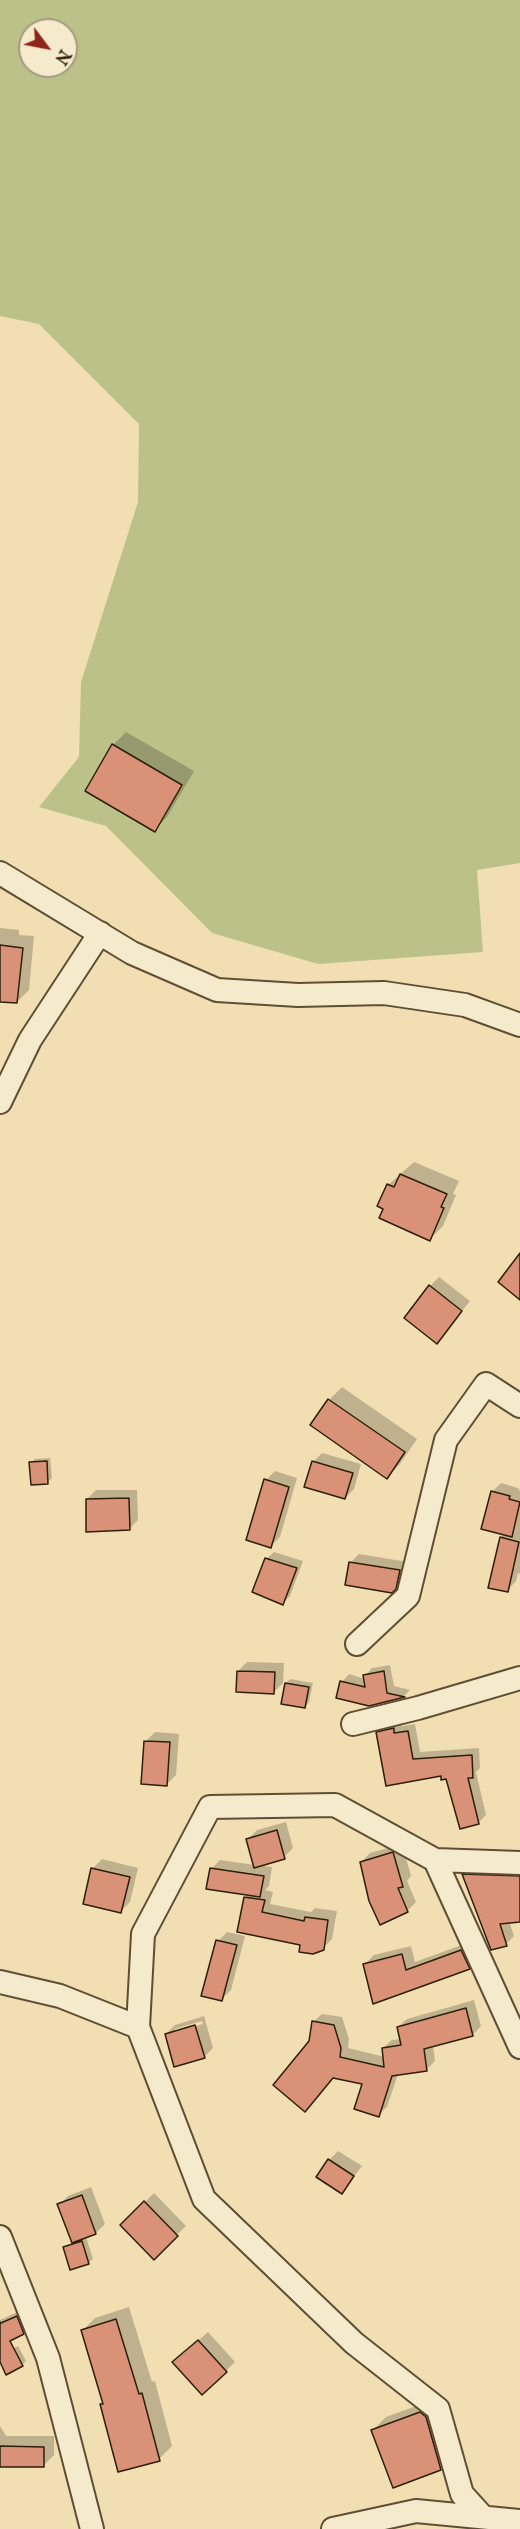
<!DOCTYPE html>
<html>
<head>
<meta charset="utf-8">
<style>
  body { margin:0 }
  #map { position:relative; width:520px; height:2529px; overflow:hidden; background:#f1deb2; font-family:"IM FELL English",serif }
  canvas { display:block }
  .north { position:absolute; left:18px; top:18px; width:60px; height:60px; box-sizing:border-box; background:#f6eacd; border:2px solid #a6997f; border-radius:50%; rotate:122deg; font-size:16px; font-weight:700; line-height:24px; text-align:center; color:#2d1f0a }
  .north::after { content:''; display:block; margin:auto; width:21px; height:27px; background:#8f2418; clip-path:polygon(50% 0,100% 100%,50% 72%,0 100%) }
</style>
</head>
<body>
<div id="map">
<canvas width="520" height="2529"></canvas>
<div class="north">N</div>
</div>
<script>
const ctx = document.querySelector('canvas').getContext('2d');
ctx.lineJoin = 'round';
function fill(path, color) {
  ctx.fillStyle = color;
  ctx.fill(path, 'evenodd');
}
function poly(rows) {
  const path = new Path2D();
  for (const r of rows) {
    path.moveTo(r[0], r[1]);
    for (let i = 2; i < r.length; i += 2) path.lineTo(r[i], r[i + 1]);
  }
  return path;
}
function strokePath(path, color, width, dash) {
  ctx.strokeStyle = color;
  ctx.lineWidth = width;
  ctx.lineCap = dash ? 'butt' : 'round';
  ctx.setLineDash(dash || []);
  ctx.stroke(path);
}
const green = poly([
  [0,0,520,0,520,863,477,870,483,952,318,964,212,933,106,826,39,807,79,757,81,682,138,502,139,424,39,324,0,316],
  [30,30,66,30,66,66,30,66]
]);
const shadow = poly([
  [126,732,194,771,167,817,154,830,113,745],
  [0,928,19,930,19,935,34,936,29,990,17,1002,0,1000],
  [414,1162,459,1181,453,1194,456,1195,443,1226,430,1239,379,1206,388,1185],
  [439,1277,470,1301,437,1342,430,1286],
  [342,1387,417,1439,400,1464,387,1477,329,1400],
  [322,1453,361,1464,354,1489,345,1498,313,1462],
  [50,1458,52,1478,48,1482,30,1463,35,1459],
  [275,1471,297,1478,280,1537,271,1546,266,1480],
  [501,1483,518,1488,520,1491,520,1574,518,1573,516,1581,507,1591,490,1587,503,1533,492,1492],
  [96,1490,137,1490,138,1520,129,1529,87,1499],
  [274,1552,303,1561,290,1596,283,1603,266,1559],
  [359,1554,408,1562,404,1578,391,1591,350,1563],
  [247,1662,284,1663,283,1683,274,1692,238,1671],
  [390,1665,394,1686,410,1690,404,1696,369,1705,342,1682,349,1674,365,1679,365,1676,372,1668],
  [290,1679,313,1683,309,1702,305,1707,286,1683],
  [401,1721,402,1726,415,1724,420,1752,479,1748,480,1768,476,1772,486,1815,478,1823,448,1778,442,1774,387,1784,378,1733,386,1725],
  [155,1732,179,1734,176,1775,167,1784,146,1741],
  [286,1822,293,1848,284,1857,258,1865,272,1867,269,1886,265,1890,273,1892,270,1904,311,1912,315,1908,337,1911,332,1939,323,1948,239,1931,245,1898,249,1894,211,1869,220,1860,255,1865,248,1839,257,1830],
  [402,1844,411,1876,407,1881,416,1902,407,1911,361,1862,370,1853],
  [102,1859,138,1868,130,1902,121,1911,93,1868],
  [472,1867,520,1869,520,1920,509,1921,514,1936,506,1944,464,1875],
  [227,1932,245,1936,231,1990,222,1999,218,1941],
  [470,1942,478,1959,469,1968,374,2002,365,1964,374,1955,411,1946,415,1962],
  [474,2000,481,2026,473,2035,433,2046,435,2061,426,2070,398,2074,387,2107,378,2115,364,2083,310,2042,313,2022,322,2014,342,2017,349,2039,348,2048,385,2057,383,2048,392,2040,401,2039,398,2027,407,2019],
  [204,2016,213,2048,204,2057,166,2034,175,2025],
  [202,2021,203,2024,175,2032,175,2029],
  [338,2151,362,2166,342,2192,329,2160],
  [91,2187,105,2224,96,2233,86,2237,93,2259,88,2263,65,2248,73,2242,59,2205,68,2196],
  [154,2193,186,2226,154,2257,122,2225],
  [129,2307,152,2382,155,2381,172,2446,159,2459,102,2405,104,2403,82,2331,95,2318],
  [26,2308,32,2324,23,2333,0,2343,0,2320],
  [208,2332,235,2362,226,2371,183,2354],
  [18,2346,26,2361,22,2365,0,2358,4,2353],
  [433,2400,453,2456,440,2469,373,2430,386,2417],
  [0,2426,6,2436,54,2436,54,2455,43,2466,0,2465]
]);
const building = poly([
  [112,744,182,785,155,832,85,791,112,744],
  [0,945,23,948,17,1003,0,1002,0,945],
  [400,1174,447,1194,441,1207,444,1208,430,1241,379,1218,383,1209,377,1206,387,1184,394,1187,400,1174],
  [520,1253,520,1300,498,1282,520,1253],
  [429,1285,462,1311,437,1344,404,1318,429,1285],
  [328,1399,405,1452,387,1479,310,1425,328,1399],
  [47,1461,48,1484,31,1485,29,1462,47,1461],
  [312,1461,353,1473,345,1499,304,1487,312,1461],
  [264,1479,289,1487,271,1548,246,1540,264,1479],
  [491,1491,510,1496,509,1499,520,1502,512,1537,481,1529,491,1491],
  [129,1498,130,1530,86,1532,86,1499,129,1498],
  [500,1537,519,1542,508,1592,488,1588,500,1537],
  [265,1558,297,1568,283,1605,252,1592,265,1558],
  [349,1562,400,1570,396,1589,392,1593,345,1585,349,1562],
  [237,1671,275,1672,274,1694,236,1692,237,1671],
  [384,1671,387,1693,405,1697,369,1706,336,1698,340,1681,365,1687,363,1675,384,1671],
  [285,1683,309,1687,305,1708,281,1704,285,1683],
  [394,1728,394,1733,408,1731,413,1759,472,1755,473,1778,468,1778,479,1824,460,1829,446,1779,441,1780,441,1776,386,1786,376,1732,394,1728],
  [144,1741,170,1742,167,1786,141,1784,144,1741],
  [277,1830,285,1859,254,1868,246,1839,277,1830],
  [393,1852,403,1887,398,1888,408,1912,380,1925,369,1901,360,1862,393,1852],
  [91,1868,130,1877,121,1913,83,1904,91,1868],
  [210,1868,264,1876,260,1897,206,1889,210,1868],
  [462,1874,520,1876,520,1922,500,1924,507,1946,491,1950,462,1874],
  [244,1897,265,1900,262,1912,304,1921,305,1917,328,1920,324,1950,313,1954,299,1952,300,1945,237,1932,244,1897],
  [216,1940,237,1945,222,2001,201,1996,216,1940],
  [461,1950,470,1969,373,2004,363,1964,402,1954,406,1970,461,1950],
  [466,2008,473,2036,424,2049,427,2071,392,2076,379,2117,354,2109,362,2084,333,2078,305,2112,273,2085,309,2041,312,2021,334,2025,341,2048,340,2057,384,2067,382,2048,401,2045,397,2027,466,2008],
  [195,2025,205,2058,174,2067,165,2034,195,2025],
  [328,2159,354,2176,342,2194,316,2177,328,2159],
  [82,2195,96,2234,72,2243,57,2204,82,2195],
  [144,2201,178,2236,154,2260,120,2225,144,2201],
  [82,2241,89,2264,70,2270,63,2247,82,2241],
  [17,2316,24,2334,10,2341,23,2366,6,2375,0,2362,0,2322,1,2323,17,2316],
  [116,2319,139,2394,142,2393,160,2461,118,2472,100,2404,103,2404,81,2330,116,2319],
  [198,2340,227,2372,202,2395,172,2362,198,2340],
  [420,2412,426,2417,441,2470,393,2488,371,2430,420,2412],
  [0,2446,44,2447,44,2467,0,2467,0,2446]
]);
const street = poly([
  [0,873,132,953,217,990,298,995,384,993,465,1005,520,1025],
  [0,1102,30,1040,100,933],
  [357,1644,408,1596,446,1440,486,1384,520,1406],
  [353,1724,418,1708,520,1678],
  [435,1860,520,2047],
  [0,1982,60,1996,138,2027,204,2199,354,2343,438,2409,462,2494,482,2516],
  [138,2027,143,1934,210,1807,335,1805,435,1860,520,1863],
  [0,2237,48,2358,92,2529],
  [333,2529,416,2511,520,2521]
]);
fill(green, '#bcc18a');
fill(shadow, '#0003');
fill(building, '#d99278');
strokePath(building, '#2d1f0a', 1.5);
strokePath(street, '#5e4f34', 26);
strokePath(street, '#f6eacd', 22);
</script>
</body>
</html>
